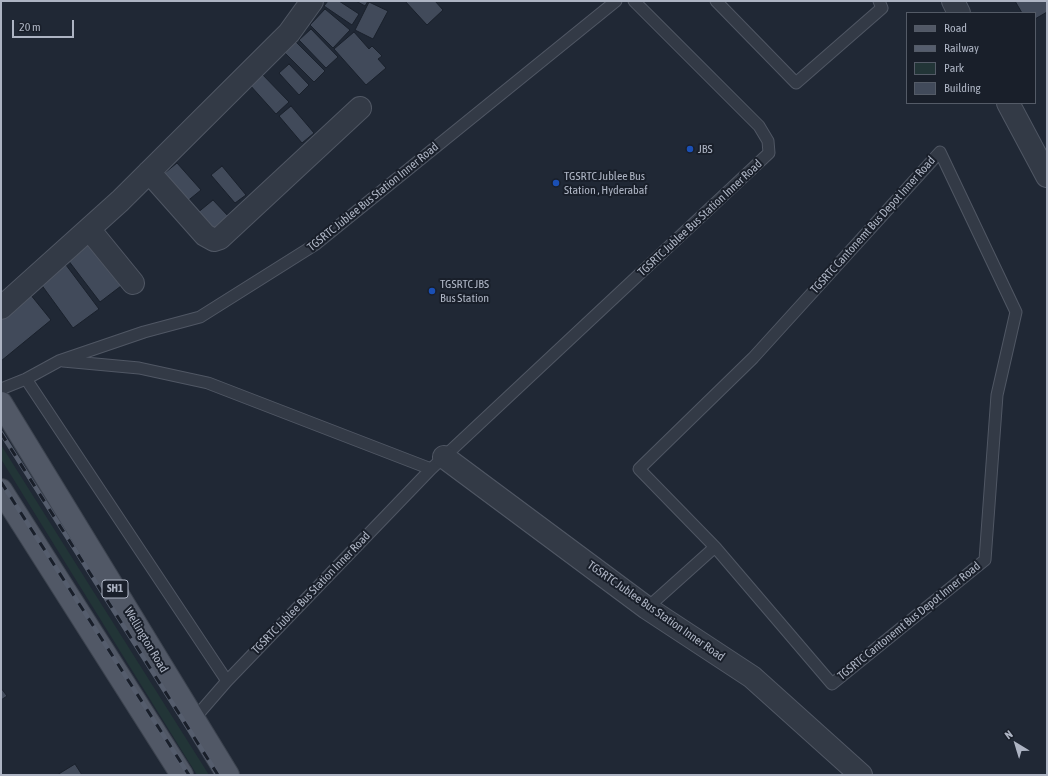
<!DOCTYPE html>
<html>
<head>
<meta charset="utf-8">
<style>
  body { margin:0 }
  #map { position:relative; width:1048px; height:776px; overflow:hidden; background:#202835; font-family:"Asap Condensed",sans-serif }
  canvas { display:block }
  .frame { position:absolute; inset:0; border:2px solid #adb4c3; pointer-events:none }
  .legend { position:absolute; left:906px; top:12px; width:130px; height:92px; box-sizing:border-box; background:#191f2a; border:1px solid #545b67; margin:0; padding:5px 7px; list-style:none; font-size:12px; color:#adb4c3 }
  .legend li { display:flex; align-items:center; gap:8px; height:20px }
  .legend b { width:20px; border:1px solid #545b67 }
  .north { position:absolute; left:996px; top:724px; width:40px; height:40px; -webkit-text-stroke:3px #191f2a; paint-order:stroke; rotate:322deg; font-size:11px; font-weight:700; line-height:16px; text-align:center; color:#adb4c3 }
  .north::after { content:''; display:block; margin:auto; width:14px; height:18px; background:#adb4c3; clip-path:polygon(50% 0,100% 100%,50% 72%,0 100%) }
  .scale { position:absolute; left:12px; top:20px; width:62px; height:18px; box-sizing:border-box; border:2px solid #adb4c3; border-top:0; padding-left:5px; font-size:12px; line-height:14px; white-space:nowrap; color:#adb4c3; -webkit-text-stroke:3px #191f2a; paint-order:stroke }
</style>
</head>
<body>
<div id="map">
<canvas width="1048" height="776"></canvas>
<div class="frame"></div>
<ul class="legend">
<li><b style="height:5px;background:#515866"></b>Road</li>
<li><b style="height:5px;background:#555d6d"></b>Railway</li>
<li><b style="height:11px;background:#223537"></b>Park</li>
<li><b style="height:11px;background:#414a5a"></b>Building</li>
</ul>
<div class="north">N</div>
<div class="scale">20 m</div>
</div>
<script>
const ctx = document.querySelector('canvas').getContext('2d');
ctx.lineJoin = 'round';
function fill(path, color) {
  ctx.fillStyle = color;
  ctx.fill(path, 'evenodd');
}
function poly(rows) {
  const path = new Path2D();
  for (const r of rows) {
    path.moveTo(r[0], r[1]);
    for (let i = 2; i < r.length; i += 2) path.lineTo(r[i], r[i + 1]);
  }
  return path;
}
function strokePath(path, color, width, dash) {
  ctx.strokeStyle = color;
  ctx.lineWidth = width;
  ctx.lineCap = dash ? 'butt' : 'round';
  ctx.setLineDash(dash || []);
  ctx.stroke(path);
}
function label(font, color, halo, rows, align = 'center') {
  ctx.font = font + ' "Asap Condensed",sans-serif';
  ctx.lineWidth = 4;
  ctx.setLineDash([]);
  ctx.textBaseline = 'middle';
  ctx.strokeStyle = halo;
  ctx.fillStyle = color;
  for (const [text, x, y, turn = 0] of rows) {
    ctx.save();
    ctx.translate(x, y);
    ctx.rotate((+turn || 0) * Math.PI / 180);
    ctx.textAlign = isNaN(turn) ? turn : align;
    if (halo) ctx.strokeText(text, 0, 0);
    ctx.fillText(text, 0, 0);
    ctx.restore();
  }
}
const green = poly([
  [1,445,209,775,197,775,1,459]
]);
const building = poly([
  [328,1,339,1,359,14,352,25,324,6,328,1],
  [356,1,368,1,365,6,356,1],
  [405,1,435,1,443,10,427,25,405,1],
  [1015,1,1047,1,1047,12,1035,19,1035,13,1022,13,1015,1],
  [369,2,388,11,373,39,355,30,369,2],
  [325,9,350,30,333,48,310,25,325,9],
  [311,29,338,57,326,68,299,40,311,29],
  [354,32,369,49,372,46,382,56,378,59,386,68,366,85,334,49,354,32],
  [295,41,325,71,314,82,284,52,295,41],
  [289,64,309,85,299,95,279,73,289,64],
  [261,73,289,102,276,114,249,84,261,73],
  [291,106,314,133,302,143,279,116,291,106],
  [177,163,201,190,185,203,161,176,177,163],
  [222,166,246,195,235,203,211,175,222,166],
  [213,200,229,217,212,232,196,214,213,200],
  [89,244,121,286,100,302,68,260,89,244],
  [63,261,99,309,73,328,38,280,63,261],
  [30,294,51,320,1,361,1,318,30,294],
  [1,688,7,696,1,700,1,688],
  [75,764,82,775,57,775,75,764]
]);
const service = poly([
  [716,1,796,83,882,8,879,1],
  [63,361,139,368,208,383,431,469],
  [26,379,227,681],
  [1,389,26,379,59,361,144,332,200,317,316,244,616,1],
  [647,608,715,547,639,469,753,358,940,152,1016,312,997,395,985,560,832,684,715,547],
  [194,719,227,681,431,469,769,153,768,141,759,126,634,1]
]);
const minor = poly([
  [953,1,959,13],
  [1008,103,1047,176],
  [149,172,205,235,214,240,220,238,360,108],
  [89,229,133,283],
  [1,308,120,201,289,33,312,1]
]);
const tertiary = poly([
  [444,457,647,608,752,677,861,775]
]);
const primary = poly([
  [1,403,228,775],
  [1,490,182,775]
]);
const rail = poly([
  [1,433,218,775],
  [1,482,189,775]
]);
const markers = [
  [690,149,4,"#1a4fb4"],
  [556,183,4,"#1a4fb4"],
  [432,291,4,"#1a4fb4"]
];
const shields = [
  [115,589,26]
];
const shieldNames = [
  ["SH1",115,589]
];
const poiNames = [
  ["JBS",698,149],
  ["TGSRTC Jublee Bus",564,176],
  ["Station , Hyderabaf",564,190],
  ["TGSRTC JBS",440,284],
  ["Bus Station",440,298]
];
const streetNames = [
  ["TGSRTC Jublee Bus Station Inner Road",373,197,-39],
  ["TGSRTC Jublee Bus Station Inner Road",700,218,-43],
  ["TGSRTC Cantonemt Bus Depot Inner Road",873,225,-48],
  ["TGSRTC Jublee Bus Station Inner Road",311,593,-46],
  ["TGSRTC Jublee Bus Station Inner Road",656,611,35],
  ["TGSRTC Cantonemt Bus Depot Inner Road",909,621,-39],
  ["Wellington Road",146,640,59]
];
fill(green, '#223537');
fill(building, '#414a5a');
strokePath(building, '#1a212c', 1);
strokePath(service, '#505764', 13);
strokePath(minor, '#505764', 24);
strokePath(tertiary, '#505764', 24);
strokePath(primary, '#3c434f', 24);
strokePath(service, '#333a46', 11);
strokePath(minor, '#333a46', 22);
strokePath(tertiary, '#333a46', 22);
strokePath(primary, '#515866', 22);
strokePath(rail, '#555d6d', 4.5);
strokePath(rail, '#191f2a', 3, [9]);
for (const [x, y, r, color] of markers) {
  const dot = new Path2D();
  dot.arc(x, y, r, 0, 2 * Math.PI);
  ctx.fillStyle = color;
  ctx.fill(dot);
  strokePath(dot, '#191f2a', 1.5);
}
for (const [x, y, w] of shields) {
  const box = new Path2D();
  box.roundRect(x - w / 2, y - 9, w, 18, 3);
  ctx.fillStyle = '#191f2a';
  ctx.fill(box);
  strokePath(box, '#adb4c3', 1);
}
label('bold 11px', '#adb4c3', null, shieldNames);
label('12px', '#adb4c3', '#191f2a', poiNames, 'left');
label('12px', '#adb4c3', '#191f2a', streetNames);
</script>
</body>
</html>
